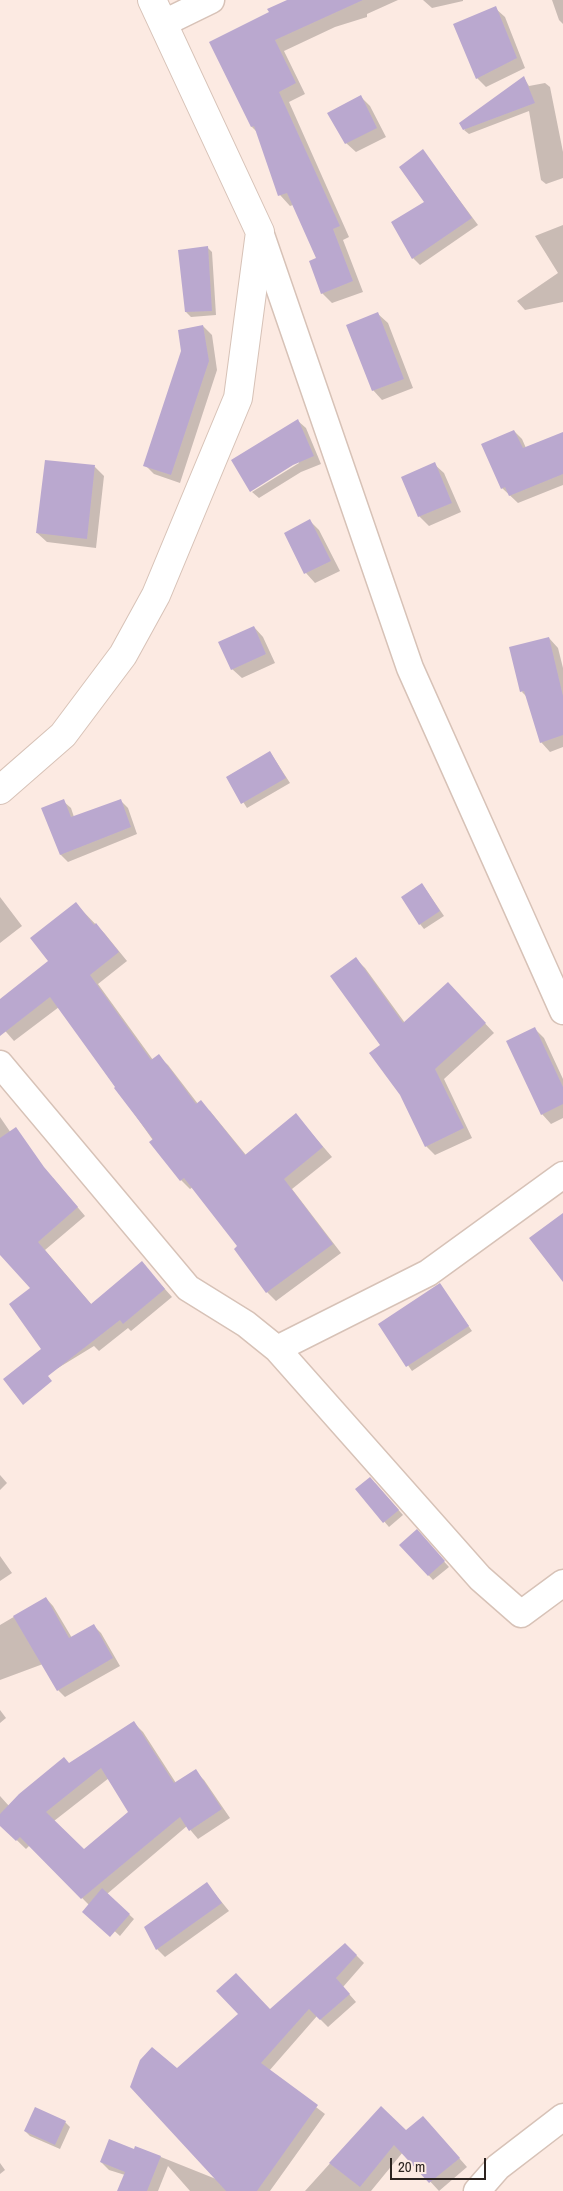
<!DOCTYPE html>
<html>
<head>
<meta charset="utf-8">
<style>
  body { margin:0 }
  #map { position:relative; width:563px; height:2191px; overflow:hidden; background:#fceae2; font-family:"Archivo Narrow",sans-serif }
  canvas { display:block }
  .scale { position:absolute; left:390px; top:2158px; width:96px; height:22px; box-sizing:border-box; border:2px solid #2c2420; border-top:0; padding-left:6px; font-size:15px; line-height:18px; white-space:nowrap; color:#2c2420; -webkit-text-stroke:4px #fceae2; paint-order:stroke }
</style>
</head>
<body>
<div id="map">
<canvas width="563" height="2191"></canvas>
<div class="scale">20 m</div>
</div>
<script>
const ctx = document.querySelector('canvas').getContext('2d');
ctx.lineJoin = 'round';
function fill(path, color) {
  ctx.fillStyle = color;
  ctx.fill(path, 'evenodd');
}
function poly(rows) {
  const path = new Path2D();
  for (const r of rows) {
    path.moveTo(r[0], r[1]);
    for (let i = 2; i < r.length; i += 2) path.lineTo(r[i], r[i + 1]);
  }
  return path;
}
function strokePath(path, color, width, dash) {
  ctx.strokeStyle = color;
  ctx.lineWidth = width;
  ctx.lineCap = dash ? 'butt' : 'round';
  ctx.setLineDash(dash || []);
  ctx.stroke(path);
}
const shadow = poly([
  [290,0,398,0,367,14,367,17,335,27,284,51,305,94,289,102,349,237,343,240,363,292,332,303,322,293,318,259,293,205,290,206,280,195,257,132,252,127,270,13],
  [423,0,463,0,463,1,432,8],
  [552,0,563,0,563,24,559,20],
  [495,8,505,17,525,68,486,87,477,78],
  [524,78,529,86,545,83,550,87,563,152,563,178,546,184,541,180,529,111,469,134,464,130],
  [361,97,370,106,386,137,356,152,346,143],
  [423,151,478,225,420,265,413,258,425,203],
  [563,225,563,302,525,310,517,301,558,273,535,236],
  [207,247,212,252,216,315,191,317,186,312],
  [378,314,388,323,413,388,382,400,373,390],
  [203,326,212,335,217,370,180,483,154,474,145,465],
  [298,421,306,428,321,464,301,472,259,498,252,492,299,463],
  [514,431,522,439,526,448,563,434,563,485,518,503,502,488],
  [46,461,95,467,104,476,96,548,47,542,37,533],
  [434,464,444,473,461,512,429,526,419,516],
  [310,521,319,530,340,571,315,583,306,573,285,534],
  [254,627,263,637,275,663,242,678,232,669],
  [549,638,558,648,563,668,563,747,550,752,541,742,527,697,522,692],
  [270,752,290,783,247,808,227,777],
  [120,800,128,808,137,834,68,862,61,855,42,809,63,801,71,808,74,817],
  [422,884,444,916,424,929,420,924],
  [0,897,22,926,0,943],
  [76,904,105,934,127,961,98,984,153,1060,158,1056,168,1065,198,1104,210,1111,246,1155,296,1115,332,1157,292,1189,341,1253,276,1301,267,1292,239,1247,193,1187,190,1189,181,1180,59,1007,14,1041,0,1025,0,1001,50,961],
  [356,959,365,968,405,1023,457,993,494,1033,444,1079,472,1138,435,1155,426,1146,381,1045],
  [535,1029,544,1038,563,1079,563,1118,551,1124,542,1114],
  [0,1117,24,1152,0,1164],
  [53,1178,85,1216,45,1250,92,1305,149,1271,172,1297,131,1331,128,1328,99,1351,94,1346,58,1368,32,1289,0,1253,0,1219],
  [440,1285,472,1331,412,1371,380,1325],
  [0,1475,7,1483,0,1490],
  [375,1483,403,1515,389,1527,357,1490],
  [421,1536,449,1567,433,1580,401,1545],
  [0,1556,12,1573,0,1581],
  [46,1598,53,1606,72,1638,94,1626,101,1633,120,1666,65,1697,58,1690,43,1664,0,1680,0,1625],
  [0,1710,6,1718,0,1723],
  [134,1723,143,1732,176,1783,195,1771,204,1780,230,1818,198,1839,187,1826,107,1894,134,1919,120,1936,88,1907,89,1905,30,1845,26,1849,0,1824,0,1796,9,1806,69,1764],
  [109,1778,130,1812,84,1851,54,1821],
  [207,1884,229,1911,165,1957,157,1949,145,1928],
  [345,1944,364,1963,343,1987,356,2002,328,2027,317,2016,269,2071,325,2114,270,2191,190,2191,168,2166,158,2191,118,2191,125,2175,109,2170,101,2162,135,2150,136,2147,216,2179,177,2069,270,2011],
  [381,2107,406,2132,431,2126,467,2167,439,2191,403,2152,371,2191,305,2191],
  [65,2122,70,2127,60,2149,30,2136,25,2131],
  [0,2163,5,2170,0,2174]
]);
const building = poly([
  [287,0,363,0,275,40,296,83,279,92,340,226,333,229,353,281,321,294,309,261,316,258,287,193,278,196,254,126,251,127,209,42,269,12,267,9],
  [496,6,517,58,476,79,453,24],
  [524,76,535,103,463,130,459,123],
  [361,95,377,128,345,144,327,113],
  [423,149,472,218,412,259,391,222,424,202,399,167],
  [208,246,212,311,185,312,178,250],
  [378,312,404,379,372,391,346,325],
  [203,325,209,361,171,475,143,466,181,351,178,330],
  [298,419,314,456,293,465,250,492,231,460],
  [514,430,523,448,563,432,563,474,509,496,505,487,501,489,481,444],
  [45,460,95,465,87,539,36,533],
  [435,462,452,503,418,517,401,477],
  [310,519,331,561,304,574,284,533],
  [254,626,266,654,231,670,218,642],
  [549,637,563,696,563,735,540,743,524,691,520,692,509,647],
  [270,751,286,778,241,804,226,777],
  [64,799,71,817,121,799,131,827,60,855,41,808],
  [422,883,440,911,419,925,401,897],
  [76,902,94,925,96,923,119,952,90,975,151,1060,159,1054,196,1104,201,1100,245,1155,296,1113,323,1147,284,1179,333,1244,266,1293,234,1249,237,1246,184,1178,180,1181,149,1142,153,1139,114,1088,115,1087,50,997,0,1036,0,999,48,961,30,938],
  [356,957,403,1023,448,982,486,1023,435,1069,464,1128,425,1147,400,1095,369,1053,380,1045,330,976],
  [535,1027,563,1087,563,1104,541,1115,506,1041],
  [16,1127,44,1167,78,1207,38,1242,91,1304,142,1261,165,1289,123,1324,120,1320,48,1376,52,1381,23,1405,3,1379,41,1349,9,1304,30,1288,0,1255,0,1138],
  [563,1213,563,1282,529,1238],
  [440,1283,469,1326,406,1367,378,1324],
  [370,1477,399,1510,383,1523,355,1489],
  [417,1529,445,1561,428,1576,399,1545],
  [46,1597,69,1638,94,1624,113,1658,57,1691,13,1616],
  [134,1721,174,1783,196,1769,222,1809,189,1831,180,1817,81,1899,20,1837,16,1841,0,1826,0,1814,19,1794,64,1757,69,1763],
  [101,1768,128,1812,84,1849,46,1812],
  [207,1882,222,1903,156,1950,144,1927],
  [102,1888,130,1914,110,1937,82,1912],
  [345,1943,357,1955,336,1978,350,1994,320,2020,309,2009,261,2063,318,2105,257,2191,226,2191,130,2087,140,2060,152,2047,177,2068,238,2014,216,1991,236,1973,270,2009],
  [381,2106,406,2130,423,2116,460,2158,429,2183,394,2145,360,2187,329,2163],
  [35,2107,66,2121,55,2145,24,2131],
  [109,2139,134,2149,135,2146,161,2156,147,2191,117,2191,125,2172,100,2162]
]);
const street = poly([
  [164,23,211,0],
  [260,232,410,668,563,1011],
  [0,1064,188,1288,246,1324,277,1349,480,1578,521,1614,563,1583],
  [277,1349,428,1273,563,1175],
  [477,2191,498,2167,563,2117]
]);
const secondary = poly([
  [0,790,63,735,123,655,156,595,238,398,260,232,152,0]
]);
fill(shadow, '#0003');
fill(building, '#baa8cf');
strokePath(street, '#d7c2b7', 29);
strokePath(secondary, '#d7c2b7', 30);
strokePath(street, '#fff', 26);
strokePath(secondary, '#fff', 28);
</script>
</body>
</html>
